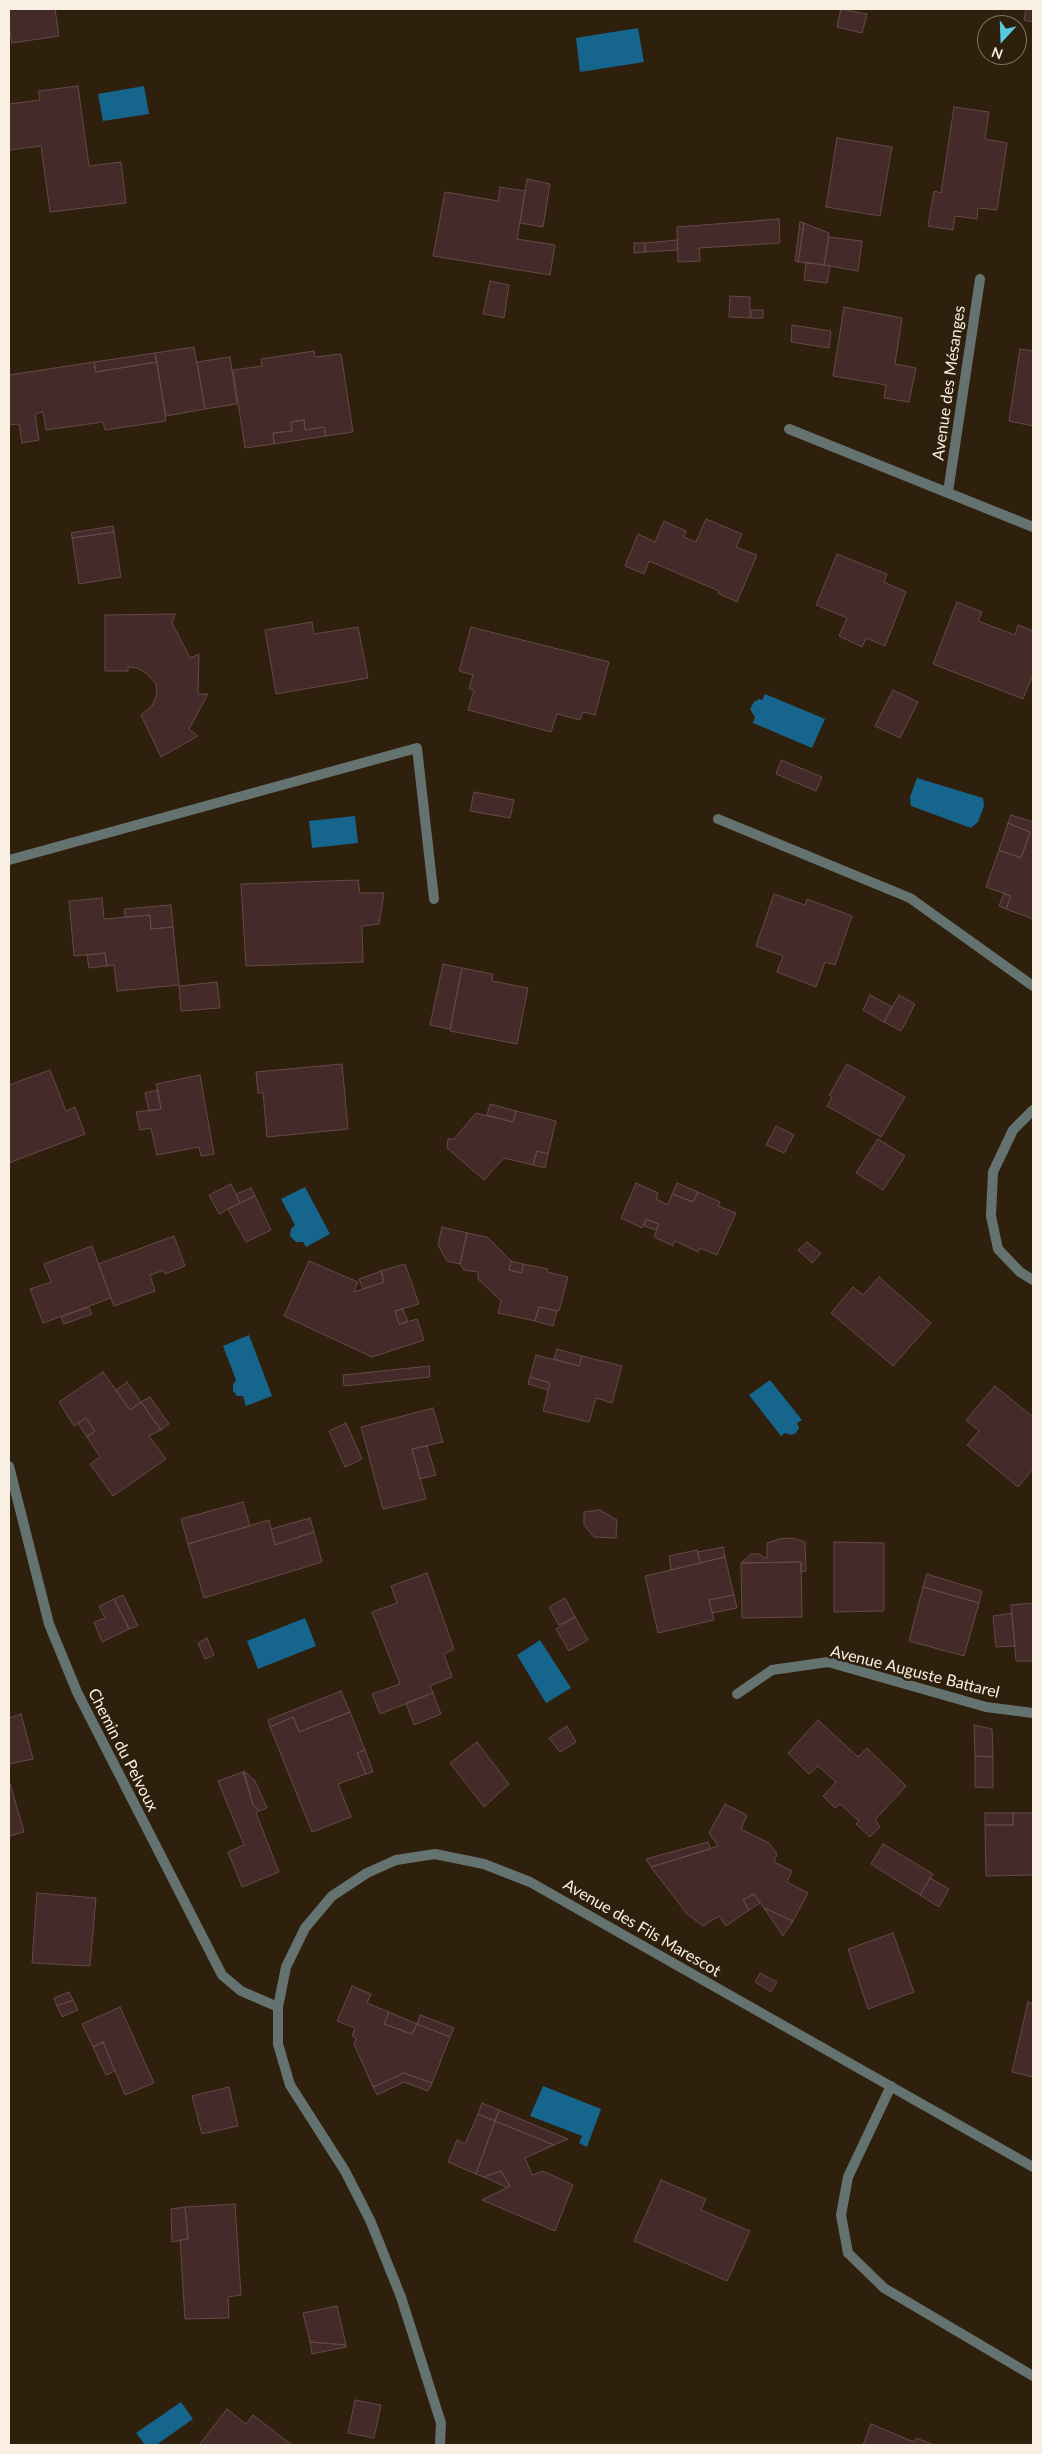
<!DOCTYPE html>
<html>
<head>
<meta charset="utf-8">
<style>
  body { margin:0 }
  #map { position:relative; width:1042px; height:2454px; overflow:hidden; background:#2e200c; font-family:Lato,sans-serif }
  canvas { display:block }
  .frame { position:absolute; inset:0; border:10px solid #f9f0e3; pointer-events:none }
  .north { position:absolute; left:977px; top:15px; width:50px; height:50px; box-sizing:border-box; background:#2e200c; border:1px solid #7f7362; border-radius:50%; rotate:200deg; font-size:14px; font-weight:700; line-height:20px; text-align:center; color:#f9f0e3 }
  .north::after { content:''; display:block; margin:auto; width:18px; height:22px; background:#56c9e1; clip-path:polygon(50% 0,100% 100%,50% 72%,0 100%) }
</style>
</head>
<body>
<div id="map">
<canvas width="1042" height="2454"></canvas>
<div class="frame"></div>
<div class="north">N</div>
</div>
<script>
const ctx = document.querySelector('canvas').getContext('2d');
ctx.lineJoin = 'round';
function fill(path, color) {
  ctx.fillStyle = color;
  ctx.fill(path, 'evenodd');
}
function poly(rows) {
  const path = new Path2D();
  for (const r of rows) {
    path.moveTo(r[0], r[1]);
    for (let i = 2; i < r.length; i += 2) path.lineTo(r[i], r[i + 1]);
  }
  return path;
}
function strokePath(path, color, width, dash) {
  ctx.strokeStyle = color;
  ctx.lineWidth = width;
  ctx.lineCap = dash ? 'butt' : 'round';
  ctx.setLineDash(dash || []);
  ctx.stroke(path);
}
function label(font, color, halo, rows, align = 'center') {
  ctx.font = font + ' Lato,sans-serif';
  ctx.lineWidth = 5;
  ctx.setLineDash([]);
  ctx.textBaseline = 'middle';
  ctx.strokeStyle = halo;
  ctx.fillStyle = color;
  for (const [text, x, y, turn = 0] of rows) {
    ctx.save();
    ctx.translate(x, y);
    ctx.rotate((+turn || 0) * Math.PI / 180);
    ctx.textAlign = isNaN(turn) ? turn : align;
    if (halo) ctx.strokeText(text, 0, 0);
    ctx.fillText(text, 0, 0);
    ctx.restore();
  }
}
const water = poly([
  [638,28,644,62,580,72,576,38],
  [144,86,149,114,103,121,98,94],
  [765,694,825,719,812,748,753,723,755,717,750,709,754,702,759,699,762,700],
  [917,778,983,798,984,806,978,822,971,828,911,806,910,797],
  [355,816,358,843,312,848,309,821],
  [305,1187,330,1234,306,1247,303,1242,296,1242,290,1236,291,1229,295,1225,281,1199],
  [249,1335,272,1396,246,1406,243,1396,237,1396,233,1391,233,1385,236,1380,223,1346],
  [770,1380,802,1420,797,1423,799,1428,796,1433,791,1435,785,1433,781,1436,749,1395],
  [305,1618,316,1646,258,1669,247,1641],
  [540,1640,571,1688,546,1703,517,1655],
  [543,2086,601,2109,587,2147,579,2143,582,2136,530,2116],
  [181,2402,193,2419,156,2445,145,2445,136,2433]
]);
const building = poly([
  [9,9,55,9,59,36,12,43,10,31,9,31,9,9],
  [841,9,867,14,862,33,837,27,841,9],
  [1026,9,1033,9,1033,22,1024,20,1026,9],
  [78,86,89,166,121,162,126,203,50,212,41,146,9,150,9,104,40,100,38,91,78,86],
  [954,107,989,112,985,139,1007,143,997,210,978,208,977,219,955,216,953,230,928,226,934,191,941,193,954,107],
  [837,138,892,147,880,216,826,207,837,138],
  [527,179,550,184,543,227,520,223,527,179],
  [500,187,525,191,517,239,555,245,550,275,433,256,445,192,498,201,500,187],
  [779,219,780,243,699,248,700,261,678,262,677,227,779,219],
  [800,222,804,223,798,262,795,261,800,222],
  [804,223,829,233,824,265,798,262,804,223],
  [829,237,862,241,858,271,824,265,829,237],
  [677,240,678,250,645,252,645,243,677,240],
  [634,243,645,243,645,252,634,253,634,243],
  [806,262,830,266,827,283,804,280,806,262],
  [490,281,509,285,504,318,483,314,490,281],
  [730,296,750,297,750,318,729,317,730,296],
  [844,307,902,318,895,364,916,368,909,402,884,398,886,385,833,376,844,307],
  [751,310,763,310,763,318,751,318,751,310],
  [792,325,831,331,829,348,791,342,792,325],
  [194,347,205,409,166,416,155,353,194,347],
  [1020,349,1033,351,1033,426,1009,421,1020,349],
  [314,351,315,357,341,354,353,432,326,436,324,427,305,430,304,420,291,422,292,431,273,433,274,444,245,448,233,370,262,366,261,359,314,351],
  [155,353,157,362,96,372,94,362,155,353],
  [230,357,237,404,205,409,197,362,230,357],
  [94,362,96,372,157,362,166,421,105,430,103,422,46,430,43,412,35,414,39,440,22,443,19,424,9,425,9,375,94,362],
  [304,420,305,430,324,427,326,436,274,444,273,433,292,431,291,422,304,420],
  [706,519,742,534,736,547,757,555,737,602,718,593,719,591,649,561,644,574,625,566,638,534,655,542,664,521,686,531,684,537,696,542,706,519],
  [113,526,114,532,72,538,71,533,113,526],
  [114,532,121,577,79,584,72,538,114,532],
  [837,554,887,574,884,582,906,592,885,646,866,638,862,647,839,636,847,618,816,605,837,554],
  [957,602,982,612,978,621,1015,635,1018,625,1033,631,1033,674,1023,699,933,664,957,602],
  [175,614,172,623,190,658,199,654,198,694,208,694,189,729,198,736,161,757,141,715,152,706,157,694,156,684,146,673,137,668,128,667,128,671,105,671,105,615,175,614],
  [312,622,314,634,358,627,368,678,276,694,265,630,312,622],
  [471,627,609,662,595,715,583,712,580,720,557,714,551,732,468,710,474,690,469,689,473,675,459,671,471,627],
  [893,690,918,702,900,738,875,726,893,690],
  [781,760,822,777,816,791,776,774,781,760],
  [474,792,514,800,510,818,470,811,474,792],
  [1011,815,1033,822,1033,919,1006,909,1011,896,986,887,999,850,1021,858,1030,832,1008,823,1011,815],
  [1008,823,1030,832,1021,858,999,850,1008,823],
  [358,880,360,893,384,893,379,924,362,926,363,962,246,966,241,884,358,880],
  [1004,893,1011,896,1006,909,999,906,1004,893],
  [774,894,805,905,807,899,852,916,835,965,825,962,816,987,777,972,783,956,756,946,774,894],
  [102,898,104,919,150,915,151,929,173,927,179,985,117,991,114,965,107,966,105,953,74,956,69,901,102,898],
  [171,905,173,927,151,929,150,915,125,917,124,909,171,905],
  [105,953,107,966,89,968,87,955,105,953],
  [443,964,462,968,450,1029,430,1025,443,964],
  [462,968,493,974,492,981,528,988,517,1044,450,1031,462,968],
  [217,982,220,1008,181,1011,179,986,217,982],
  [870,995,892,1007,884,1022,863,1010,870,995],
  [899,995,915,1004,901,1031,884,1022,899,995],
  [342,1064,348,1129,267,1137,263,1093,258,1093,256,1072,342,1064],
  [847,1064,905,1097,881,1137,827,1106,832,1097,829,1095,847,1064],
  [50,1070,66,1111,75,1107,85,1134,9,1163,9,1085,50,1070],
  [200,1075,214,1154,201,1156,199,1147,157,1155,151,1128,140,1130,136,1112,161,1109,156,1084,200,1075],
  [158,1090,161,1109,149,1111,145,1093,158,1090],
  [490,1104,516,1111,513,1122,487,1115,490,1104],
  [516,1111,556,1121,548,1154,537,1151,533,1165,504,1158,484,1180,447,1148,448,1139,454,1139,476,1113,513,1122,516,1111],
  [776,1126,794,1135,784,1153,766,1145,776,1126],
  [878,1139,905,1156,883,1190,856,1173,878,1139],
  [537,1151,548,1154,545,1168,533,1165,537,1151],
  [636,1183,658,1193,656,1199,668,1205,672,1194,693,1202,698,1192,720,1202,718,1206,736,1213,717,1255,700,1248,698,1252,675,1241,673,1246,654,1237,659,1224,646,1219,642,1228,621,1218,636,1183],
  [677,1183,698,1192,693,1202,672,1194,677,1183],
  [231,1184,240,1203,219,1214,209,1195,231,1184],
  [251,1188,255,1196,240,1203,236,1194,251,1188],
  [255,1196,271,1230,246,1242,228,1209,255,1196],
  [646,1219,659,1224,656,1230,644,1226,646,1219],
  [442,1227,467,1233,460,1264,447,1261,438,1245,442,1227],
  [467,1233,487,1237,511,1261,509,1270,522,1273,523,1264,548,1269,547,1272,568,1277,559,1311,539,1307,535,1321,498,1313,501,1301,478,1279,478,1272,464,1270,460,1264,467,1233],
  [174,1236,185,1266,165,1274,164,1270,150,1275,155,1291,114,1306,98,1264,174,1236],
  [807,1242,821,1253,812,1263,798,1250,807,1242],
  [92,1246,111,1298,43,1323,30,1289,51,1282,44,1264,92,1246],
  [309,1261,358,1282,354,1292,384,1282,381,1271,405,1264,419,1304,395,1311,399,1324,417,1319,424,1340,372,1357,284,1316,309,1261],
  [511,1261,523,1264,522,1273,509,1270,511,1261],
  [381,1271,384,1282,363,1289,359,1279,381,1271],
  [879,1277,931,1323,893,1366,831,1313,853,1287,863,1295,879,1277],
  [89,1307,92,1314,64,1324,61,1317,89,1307],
  [539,1307,557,1311,553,1326,535,1321,539,1307],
  [403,1309,408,1322,399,1324,395,1311,403,1309],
  [557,1349,582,1356,579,1366,554,1359,557,1349],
  [536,1355,579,1366,582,1356,622,1366,612,1403,596,1398,589,1422,543,1411,550,1383,530,1377,536,1355],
  [429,1366,430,1377,344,1386,343,1375,429,1366],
  [103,1372,130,1410,141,1402,161,1430,149,1436,166,1459,113,1496,90,1464,100,1457,87,1437,95,1431,86,1418,74,1426,59,1402,103,1372],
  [530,1377,550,1383,548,1390,528,1384,530,1377],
  [127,1382,141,1402,130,1410,116,1390,127,1382],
  [995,1386,1033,1417,1033,1469,1018,1487,967,1445,979,1431,966,1420,995,1386],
  [150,1397,169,1424,161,1430,141,1402,150,1397],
  [433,1408,443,1442,412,1449,426,1499,383,1509,361,1427,433,1408],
  [86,1418,95,1431,87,1437,78,1423,86,1418],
  [346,1423,362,1459,345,1467,329,1431,346,1423],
  [427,1446,436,1475,420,1479,412,1449,427,1446],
  [243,1502,250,1526,188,1544,181,1519,243,1502],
  [600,1510,617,1520,616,1538,594,1537,584,1525,584,1512,600,1510],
  [310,1518,314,1532,275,1545,271,1529,310,1518],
  [269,1520,275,1545,314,1532,322,1562,204,1598,188,1544,269,1520],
  [792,1538,805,1542,806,1571,801,1572,801,1562,741,1563,751,1554,759,1554,767,1559,767,1543,779,1539,792,1538],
  [834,1542,884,1543,884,1611,834,1612,834,1542],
  [723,1547,725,1557,700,1563,698,1552,723,1547],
  [697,1550,700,1563,671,1570,669,1556,697,1550],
  [725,1557,734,1595,709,1600,714,1620,658,1633,645,1576,725,1557],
  [801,1562,802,1617,742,1618,741,1563,801,1562],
  [427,1573,454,1649,444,1654,452,1677,430,1686,433,1693,380,1714,372,1694,400,1684,372,1612,397,1603,391,1586,427,1573],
  [927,1574,982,1591,979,1603,923,1587,927,1574],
  [923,1587,979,1603,964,1656,909,1641,923,1587],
  [123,1595,138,1626,129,1629,114,1599,123,1595],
  [734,1595,737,1608,712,1613,709,1600,734,1595],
  [565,1598,575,1617,559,1625,549,1607,565,1598],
  [114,1599,129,1629,102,1642,94,1622,105,1618,99,1606,114,1599],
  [1033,1603,1033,1661,1016,1661,1011,1605,1033,1603],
  [1012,1613,1015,1646,996,1647,993,1616,1012,1613],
  [575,1617,588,1640,569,1651,556,1629,575,1617],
  [207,1638,214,1655,205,1659,198,1643,207,1638],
  [341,1691,350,1712,299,1732,293,1717,270,1727,268,1720,341,1691],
  [433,1693,441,1714,414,1725,406,1703,433,1693],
  [350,1712,365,1750,357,1753,366,1774,338,1784,351,1817,312,1832,270,1727,293,1717,299,1732,350,1712],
  [21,1714,33,1759,9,1764,9,1718,21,1714],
  [818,1720,858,1757,867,1748,906,1786,875,1820,880,1827,870,1837,856,1824,859,1821,840,1804,835,1808,823,1796,836,1782,818,1766,809,1774,788,1753,818,1720],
  [974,1725,992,1729,993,1757,975,1756,974,1725],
  [567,1726,576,1742,560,1752,549,1738,567,1726],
  [477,1742,509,1784,484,1807,450,1763,477,1742],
  [365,1750,373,1772,366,1774,357,1753,365,1750],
  [975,1756,993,1757,993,1788,975,1787,975,1756],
  [244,1771,255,1781,267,1808,259,1811,253,1805,244,1771],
  [243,1772,253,1805,259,1811,256,1813,279,1872,242,1887,228,1852,244,1845,218,1781,243,1772],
  [9,1780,24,1832,9,1836,9,1780],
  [725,1804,747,1815,741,1829,769,1843,777,1854,774,1862,792,1871,787,1882,808,1893,793,1921,764,1908,754,1894,743,1900,749,1910,726,1926,719,1916,703,1926,687,1914,651,1867,718,1846,709,1833,725,1804],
  [985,1813,1013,1813,1013,1825,985,1825,985,1813],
  [1013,1813,1033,1813,1033,1875,986,1876,985,1825,1013,1825,1013,1813],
  [708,1842,711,1849,651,1867,646,1859,708,1842],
  [883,1844,933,1874,920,1895,871,1864,883,1844],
  [930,1878,949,1889,939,1907,920,1895,930,1878],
  [37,1893,96,1898,90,1966,32,1963,37,1893],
  [754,1894,760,1903,749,1910,743,1900,754,1894],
  [764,1908,793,1921,783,1936,764,1908],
  [893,1933,914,1992,868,2009,848,1949,893,1933],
  [760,1973,777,1982,771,1992,755,1982,760,1973],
  [352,1986,371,1994,367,2003,389,2012,384,2024,412,2034,417,2024,450,2037,432,2083,404,2073,373,2087,354,2044,356,2038,352,2036,355,2028,337,2021,352,1986],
  [69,1992,73,2000,57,2006,54,1998,69,1992],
  [73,2000,78,2010,62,2017,57,2006,73,2000],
  [1028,2002,1033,2004,1033,2077,1012,2072,1028,2002],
  [120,2007,154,2083,125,2095,103,2042,93,2047,82,2024,120,2007],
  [389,2012,417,2024,412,2034,384,2024,389,2012],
  [420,2015,454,2028,450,2037,417,2024,420,2015],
  [103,2042,115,2071,106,2075,93,2047,103,2042],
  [404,2073,432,2083,428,2091,404,2082,377,2095,373,2087,404,2073],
  [229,2087,238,2126,202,2134,192,2096,229,2087],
  [482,2103,499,2110,495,2121,478,2114,482,2103],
  [499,2110,568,2139,554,2145,495,2121,499,2110],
  [478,2114,495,2121,476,2174,448,2162,457,2140,465,2144,478,2114],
  [495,2121,554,2145,525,2158,532,2175,543,2171,573,2185,555,2231,482,2200,510,2186,501,2171,484,2177,476,2174,495,2121],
  [501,2171,510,2186,508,2188,484,2177,501,2171],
  [661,2180,706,2199,701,2210,750,2231,727,2281,634,2241,661,2180],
  [235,2204,241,2295,228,2297,229,2318,185,2319,180,2240,188,2239,185,2207,235,2204],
  [185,2207,188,2239,172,2242,171,2209,185,2207],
  [337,2306,346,2345,310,2342,303,2313,337,2306],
  [310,2342,346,2345,346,2347,312,2354,310,2342],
  [355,2400,381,2405,374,2438,348,2433,355,2400],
  [227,2409,246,2424,253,2415,292,2445,199,2445,227,2409],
  [871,2424,914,2442,916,2438,934,2445,863,2445,871,2424]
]);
const service = poly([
  [718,819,910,898,1033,986],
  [9,860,417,748,434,899]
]);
const minor = poly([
  [789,429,1033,527],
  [948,492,980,279],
  [1033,1110,1013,1130,993,1172,991,1216,998,1249,1020,1272,1033,1280],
  [9,1466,49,1624,77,1692,222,1975,241,1991,278,2007],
  [737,1694,772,1670,828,1662,986,1707,1033,1713],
  [891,2086,848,2177,841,2215,848,2253,884,2288,1033,2376]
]);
const tertiary = poly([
  [440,2445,441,2423,401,2297,370,2220,345,2171,290,2085,278,2044,278,2007,286,1967,305,1928,332,1896,367,1873,396,1860,435,1854,484,1864,530,1882,1033,2167]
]);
const streetNames = [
  ["Avenue des Mésanges",949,383,-82],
  ["Avenue Auguste Battarel",915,1672,14],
  ["Chemin du Pelvoux",123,1750,63],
  ["Avenue des Fils Marescot",642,1928,30]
];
fill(water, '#15658c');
fill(building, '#442b29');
strokePath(building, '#654948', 1);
strokePath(service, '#657370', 10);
strokePath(minor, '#657370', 10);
strokePath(tertiary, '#657370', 10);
label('16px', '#f9f0e3', '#2e200c', streetNames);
</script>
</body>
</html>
